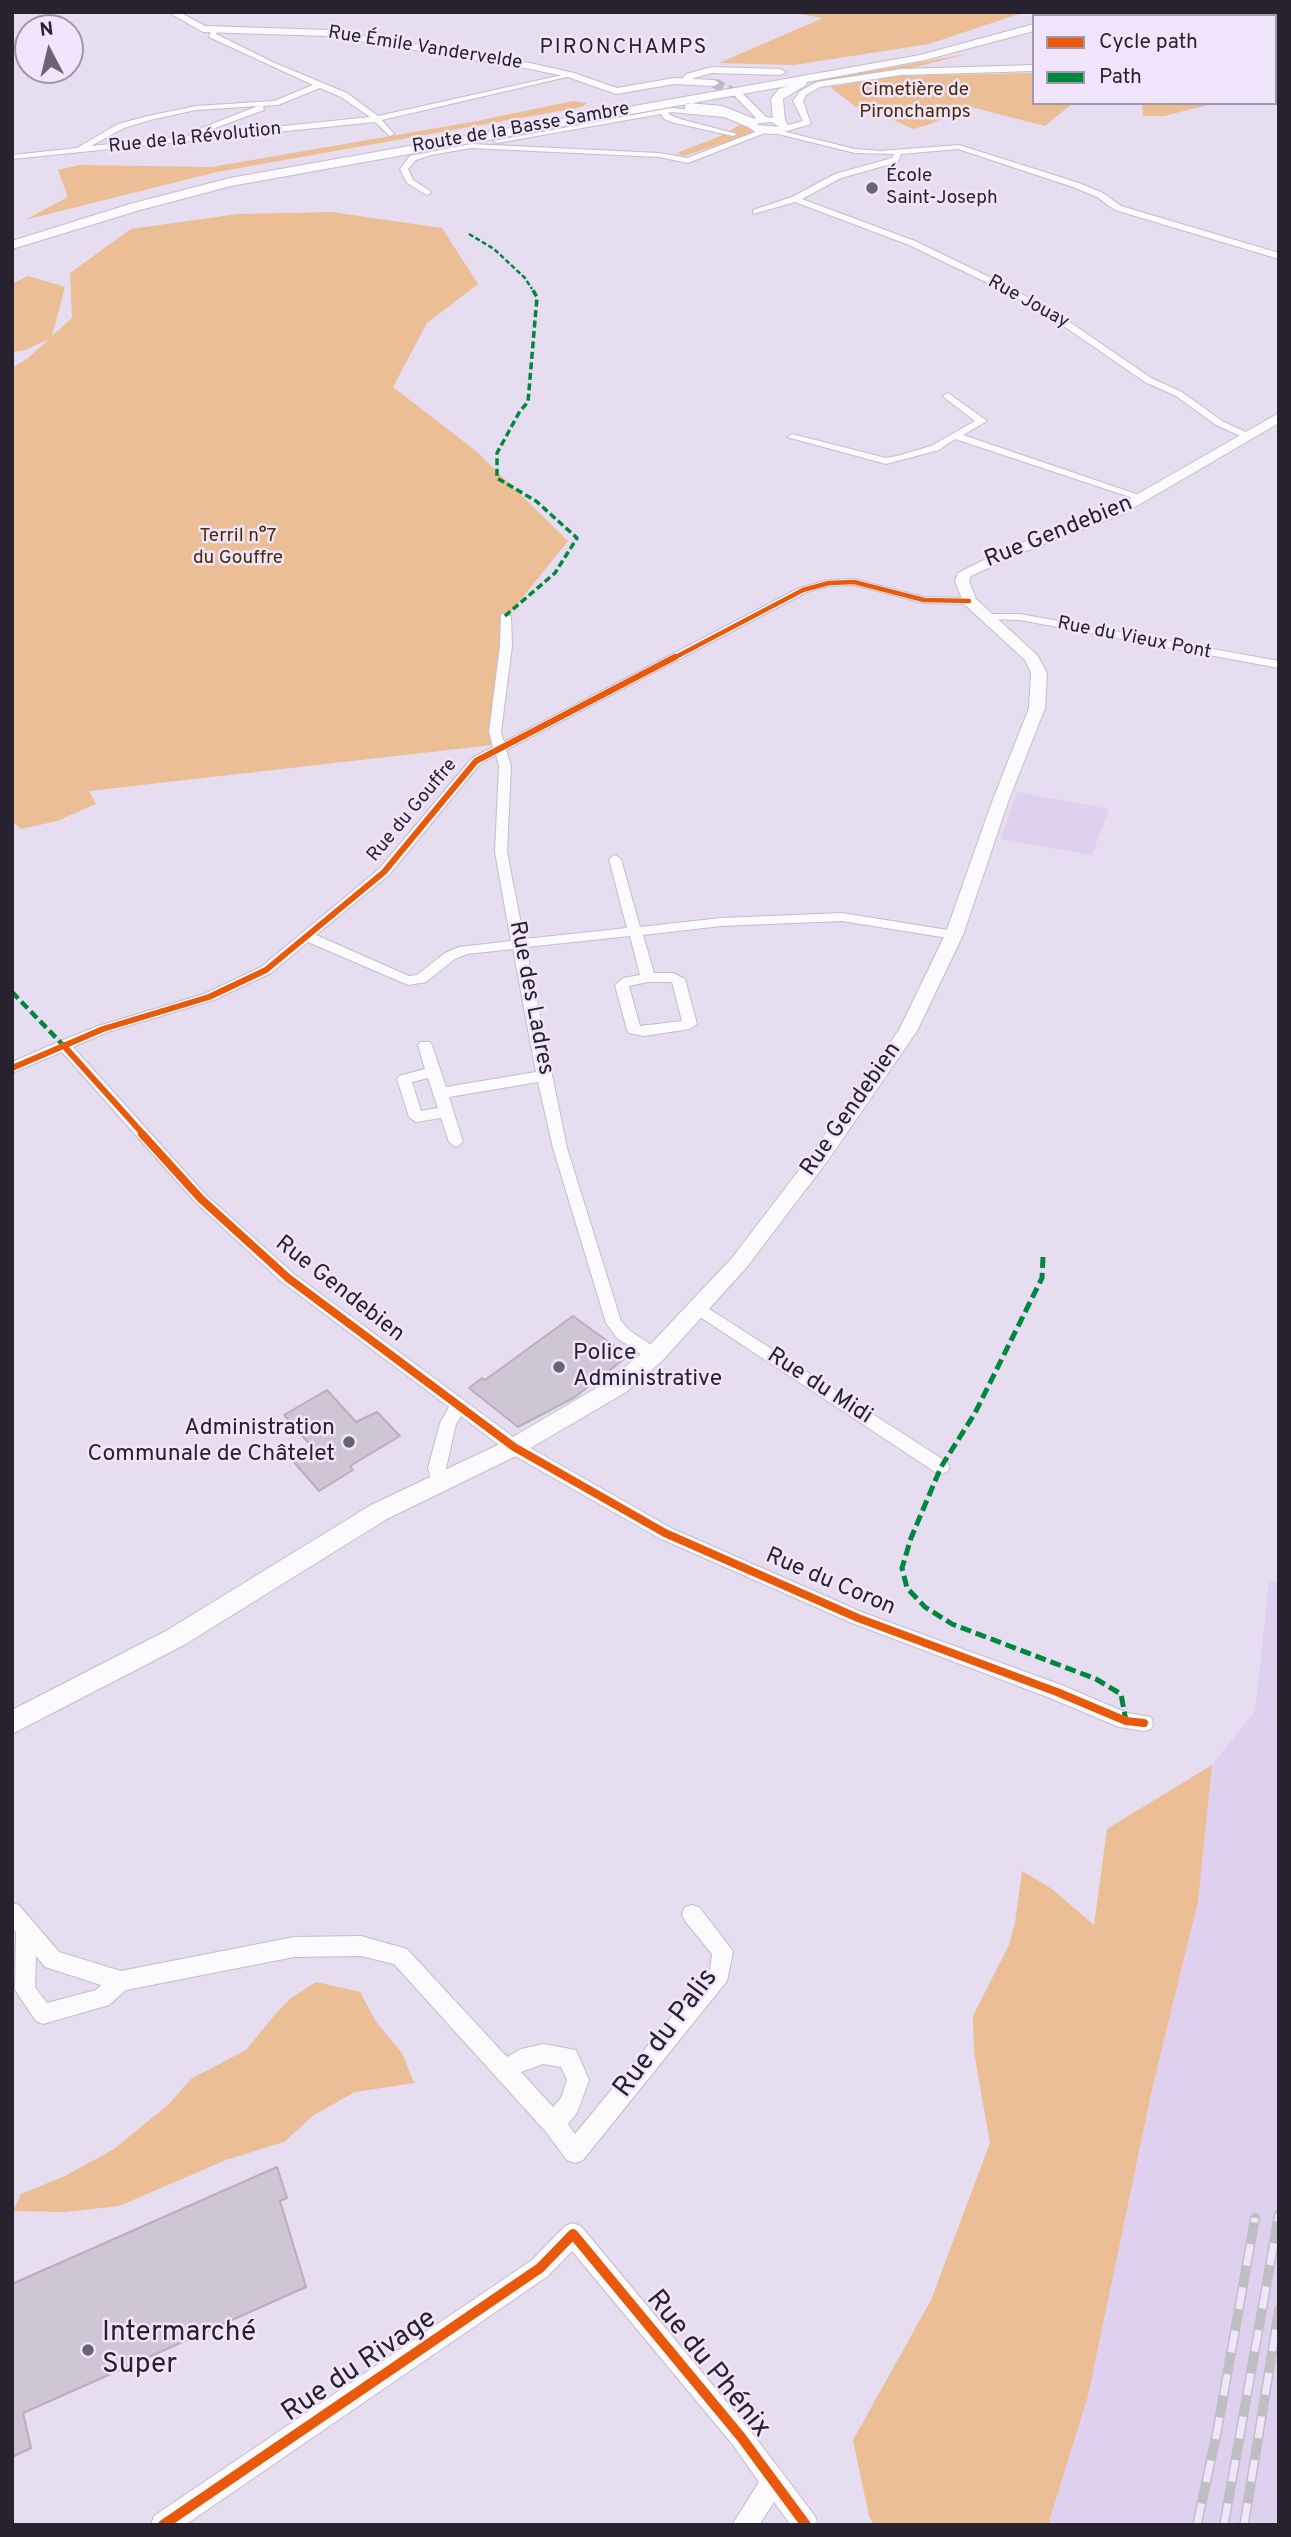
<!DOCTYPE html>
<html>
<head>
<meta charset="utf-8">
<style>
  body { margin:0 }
  #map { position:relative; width:1291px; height:2537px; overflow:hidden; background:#e6ddf0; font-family:Overpass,sans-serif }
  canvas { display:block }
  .frame { position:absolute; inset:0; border:14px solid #28222e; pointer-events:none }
  .legend { position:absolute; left:1032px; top:14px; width:245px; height:91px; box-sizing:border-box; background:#f0e5fb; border:2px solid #a097a9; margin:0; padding:9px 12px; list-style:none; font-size:21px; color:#28222e }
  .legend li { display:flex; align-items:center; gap:14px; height:35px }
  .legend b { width:35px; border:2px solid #a097a9 }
  .north { position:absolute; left:14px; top:14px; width:70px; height:70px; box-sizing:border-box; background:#f0e5fb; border:2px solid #a097a9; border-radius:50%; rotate:353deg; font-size:19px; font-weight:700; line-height:28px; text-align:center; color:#28222e }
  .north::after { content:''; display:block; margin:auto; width:24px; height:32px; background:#6a6372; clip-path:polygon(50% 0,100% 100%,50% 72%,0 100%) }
</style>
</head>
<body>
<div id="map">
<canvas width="1291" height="2537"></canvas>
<div class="frame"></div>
<ul class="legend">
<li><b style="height:9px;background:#e8590c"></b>Cycle path</li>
<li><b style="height:9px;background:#00873e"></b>Path</li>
</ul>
<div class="north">N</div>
</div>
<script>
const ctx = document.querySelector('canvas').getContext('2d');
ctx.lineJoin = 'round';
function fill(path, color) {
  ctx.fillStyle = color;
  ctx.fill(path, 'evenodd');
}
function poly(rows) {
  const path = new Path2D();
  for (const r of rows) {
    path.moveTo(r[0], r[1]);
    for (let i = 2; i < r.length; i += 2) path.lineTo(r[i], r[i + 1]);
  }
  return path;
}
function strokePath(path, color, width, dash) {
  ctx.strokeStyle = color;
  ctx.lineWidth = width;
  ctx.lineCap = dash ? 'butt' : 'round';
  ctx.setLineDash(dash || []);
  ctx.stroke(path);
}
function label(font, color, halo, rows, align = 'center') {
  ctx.font = font + ' Overpass,sans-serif';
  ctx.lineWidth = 5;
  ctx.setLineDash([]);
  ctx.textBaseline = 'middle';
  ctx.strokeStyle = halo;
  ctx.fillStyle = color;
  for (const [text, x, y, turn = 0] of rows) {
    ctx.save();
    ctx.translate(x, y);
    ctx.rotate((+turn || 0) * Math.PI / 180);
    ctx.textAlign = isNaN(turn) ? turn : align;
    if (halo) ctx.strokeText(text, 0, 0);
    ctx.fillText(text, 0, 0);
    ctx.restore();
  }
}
const built = poly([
  [1017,792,1109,809,1092,855,1001,839],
  [1279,1581,1279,2525,1048,2525,1088,2396,1153,2085,1198,1902,1212,1765,1255,1711,1269,1582]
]);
const green = poly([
  [789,12,1025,12,929,44,794,65,719,63,823,18],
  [967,54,912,68,813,84,816,81],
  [1034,73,1034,103,1073,103,1045,126,967,106,931,124,913,129,864,106,856,107,830,87,896,76],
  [573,101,587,103,582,107,217,172,25,220,68,197,58,170,80,165,212,167,477,121],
  [1142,103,1216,103,1164,116,1143,116],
  [740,125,760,131,684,156,677,153,718,137],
  [331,212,442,228,478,284,427,323,393,387,476,451,568,541,510,613,492,745,89,791,96,804,57,821,21,829,12,821,12,368,27,359,49,339,25,350,12,352,12,284,28,276,65,287,52,336,72,318,70,273,131,229,238,214],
  [1212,1765,1198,1902,1153,2085,1088,2396,1048,2525,874,2525,869,2516,853,2440,931,2300,990,2143,974,2052,973,2016,1009,1945,1015,1923,1022,1871,1052,1889,1094,1925,1107,1829],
  [316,1982,360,1992,376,2022,402,2053,414,2083,355,2092,314,2115,284,2142,226,2160,119,2206,65,2212,13,2211,21,2194,65,2176,114,2149,169,2104,191,2079,246,2050,278,2011,290,1999]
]);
const building = poly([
  [573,1316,628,1356,575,1397,518,1427,469,1388,482,1378,485,1380,573,1316],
  [327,1390,356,1422,377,1412,400,1436,350,1466,353,1470,319,1491,293,1461,313,1448,284,1415,327,1390],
  [277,2167,287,2198,280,2201,306,2287,23,2413,31,2448,12,2457,12,2284,277,2167]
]);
const tertiaryTunnel = poly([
  [714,83,739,95]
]);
const minor = poly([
  [212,29,218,29,216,34,277,64,347,93,378,116,571,73,575,75,382,120,394,134,390,136,375,122,12,159,12,155,77,148,118,124,148,116,196,106,274,101,313,85,209,37,212,29],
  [320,88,341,97,370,117,91,146,124,128,150,120,196,110,258,106,189,133,196,135,264,110,263,106,278,105,320,88],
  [671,108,725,113,755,125,748,127,724,117,671,112,668,113,670,115,680,119,737,134,733,136,675,123,664,119,661,114,497,143,493,141,671,108],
  [763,129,770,131,688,163,659,157,471,148,431,155,416,160,408,169,413,180,430,191,431,193,427,195,407,183,400,169,410,156,471,144,659,153,687,158,763,129],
  [774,129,855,149,880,151,959,145,1079,183,1103,193,1121,206,1279,253,1279,259,1115,210,1097,197,1073,187,958,149,901,154,898,162,841,178,802,199,915,241,1004,284,1061,316,1151,378,1182,392,1222,421,1252,435,1243,437,1216,425,1176,396,1145,382,1055,320,998,288,909,245,795,202,753,214,753,210,792,197,835,174,892,158,894,154,855,153,774,133,774,129],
  [948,393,987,421,963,435,1148,498,1139,500,955,439,939,450,886,464,787,437,792,434,886,458,897,456,931,446,975,421,945,398,943,396,948,393],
  [854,579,924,597,969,598,975,601,969,604,924,603,854,585,829,586,807,592,506,750,511,766,507,852,524,939,627,928,609,859,615,855,621,859,640,927,721,918,842,913,954,931,961,935,954,939,842,921,721,926,643,935,654,973,673,973,685,979,697,1024,690,1029,644,1036,629,1033,627,1030,615,985,623,978,640,975,630,936,526,947,567,1148,621,1321,629,1330,660,1351,662,1355,660,1359,648,1359,617,1338,606,1323,553,1148,538,1082,449,1097,463,1142,456,1147,449,1142,441,1118,416,1122,409,1117,397,1079,399,1076,425,1069,418,1045,420,1042,430,1042,432,1045,446,1087,536,1072,513,949,467,954,455,959,426,982,408,985,308,942,271,973,214,1000,108,1032,73,1047,206,1195,294,1274,520,1442,671,1528,864,1613,1064,1686,1127,1713,1151,1717,1153,1723,1151,1729,1144,1731,1119,1727,1050,1698,852,1623,659,1538,508,1452,461,1416,456,1424,446,1468,448,1483,445,1488,439,1490,433,1488,428,1468,440,1423,449,1407,282,1282,196,1203,62,1052,12,1073,12,1062,58,1042,98,1026,204,994,261,967,379,869,472,758,493,747,489,732,500,646,501,614,511,616,512,646,501,732,504,742,799,588,829,580,854,579],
  [496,755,499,766,495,852,511,941,459,947,445,953,417,975,409,976,316,935,389,875,480,764,496,755],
  [648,982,672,982,682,1021,640,1026,629,986,648,982],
  [428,1078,438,1108,421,1111,412,1082,428,1078],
  [989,614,1020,614,1279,661,1279,668,1020,620,985,619,983,617,989,614],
  [697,1301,947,1462,950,1467,947,1472,941,1474,935,1472,691,1311,689,1307,691,1303,697,1301],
  [12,1903,19,1905,59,1952,121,1971,294,1937,361,1936,407,1949,507,2057,521,2049,543,2044,576,2050,589,2080,577,2113,568,2124,575,2134,710,1970,712,1954,685,1921,682,1914,685,1907,692,1905,699,1907,733,1951,727,1981,583,2160,575,2163,567,2160,546,2132,394,1964,361,1956,294,1957,126,1990,109,2005,43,2024,36,2021,15,1990,16,1932,12,1928,12,1903],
  [36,1956,45,1967,101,1985,96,1990,47,2003,35,1987,36,1956],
  [543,2064,561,2067,567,2080,561,2098,553,2107,521,2072,543,2064],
  [573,2223,581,2226,749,2429,815,2516,818,2525,791,2525,774,2502,759,2525,732,2525,759,2482,733,2445,572,2251,548,2276,185,2525,151,2525,154,2516,532,2260,565,2226,573,2223]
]);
const tertiary = poly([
  [168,12,179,12,205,26,328,30,530,63,574,73,617,88,674,78,714,80,719,83,714,86,674,84,616,94,568,77,530,69,328,36,203,32,168,12],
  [1275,57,1279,57,1279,63,1275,63,1275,57],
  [1034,65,1034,71,901,75,820,87,806,95,803,101,811,124,777,134,757,133,748,127,748,123,756,118,734,95,742,93,766,117,785,120,788,125,803,121,793,101,800,91,817,82,901,69,1034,65],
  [772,122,779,127,757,125,760,123,772,122]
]);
const secondary = poly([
  [1279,413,1279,423,1123,514,1018,554,971,576,969,581,976,599,1037,655,1047,673,1045,708,1008,802,963,935,917,1031,826,1163,746,1268,662,1361,626,1392,522,1453,387,1519,184,1645,12,1734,12,1710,166,1631,371,1505,506,1441,610,1380,646,1349,732,1258,812,1153,899,1030,945,935,992,802,1029,708,1031,673,1025,660,964,604,955,581,958,573,1008,548,1113,508,1279,413]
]);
const trunk = poly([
  [1062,12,1076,12,1072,16,1058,16,1062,12],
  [1102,12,1118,12,1113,16,1097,16,1102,12],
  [1034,24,1034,31,925,60,807,82,806,85,783,99,785,121,779,125,773,121,771,99,779,89,787,86,231,186,140,210,12,249,12,241,130,204,230,178,920,55,1034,24],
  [712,67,780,69,786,72,780,75,712,73,694,78,687,85,681,81,686,74,712,67],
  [689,103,722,106,760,121,754,125,720,113,685,110,685,104,689,103]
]);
const rail = poly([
  [1197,2525,1217,2432,1255,2218],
  [1224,2525,1279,2214],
  [1244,2525,1279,2310]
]);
const quietFar3 = poly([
  [469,234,494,249,525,278,532,289]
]);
const quietFar2 = poly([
  [505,616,555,573,577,538,536,501,497,478,497,453,520,411,528,402,537,297,531,287]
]);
const quietFar1 = poly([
  [12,992,63,1045]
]);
const quiet = poly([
  [1043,1257,1042,1278,975,1413,941,1467,911,1538,902,1568,907,1588,925,1607,952,1624,1096,1679,1121,1694,1126,1721]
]);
const cyclewayFar3 = poly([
  [672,659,803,590,829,583,854,582,924,600,969,601]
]);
const cyclewayFar2 = poly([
  [63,1045,144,1135],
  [12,1068,103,1029,209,997,266,970,384,872,476,761,675,657]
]);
const cyclewayFar1 = poly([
  [142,1134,201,1199,288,1278,514,1447,665,1533,858,1618,1057,1692,1126,1721,1144,1723]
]);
const cycleway = poly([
  [163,2525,540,2268,573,2234,741,2437,806,2525]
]);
const markers = [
  [872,188,7,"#6a6372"],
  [559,1367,7,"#6a6372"],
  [349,1442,7,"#6a6372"],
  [88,2350,7,"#6a6372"]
];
const farStreetnames = [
  ["Rue Émile Vandervelde",425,49,9],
  ["Route de la Basse Sambre",521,129,-10],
  ["Rue de la Révolution",195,139,-6],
  ["Rue Jouay",1028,303,29],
  ["Rue du Vieux Pont",1134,639,11],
  ["Rue du Gouffre",413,811,-50]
];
const farParknames = [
  ["Cimetière de",915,91],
  ["Pironchamps",915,113],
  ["Terril n°7",238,537],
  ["du Gouffre",238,559]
];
const farPoinames = [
  ["École",886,177],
  ["Saint-Joseph",886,199]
];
const farQuarternames = [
  ["PIRONCHAMPS",624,49]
];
const streetNames = [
  ["Rue Gendebien",1059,533,-22],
  ["Rue des Ladres",530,998,79],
  ["Rue Gendebien",852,1110,-55],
  ["Rue Gendebien",339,1290,38],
  ["Rue du Midi",819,1387,33],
  ["Rue du Coron",830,1583,23]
];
const poiNames = [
  ["Police",573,1354],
  ["Administrative",573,1380],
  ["Administration",335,1429,"right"],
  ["Communale de Châtelet",335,1455,"right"]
];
const nearStreetnames = [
  ["Rue du Palis",667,2034,-53],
  ["Rue du Phénix",707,2365,51],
  ["Rue du Rivage",360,2367,-34]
];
const nearPoinames = [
  ["Intermarché",102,2334],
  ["Super",102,2366]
];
fill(built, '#e0d0f0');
fill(green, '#ebbe95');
fill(building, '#cfc6d3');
strokePath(building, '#b8aebc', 2);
strokePath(tertiaryTunnel, '#c0b8c9', 10, [10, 5]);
strokePath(minor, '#c4bccb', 2);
strokePath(tertiary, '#c4bccb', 2);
strokePath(secondary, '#c4bccb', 2);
strokePath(trunk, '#c4bccb', 2);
fill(minor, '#fbfafd');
fill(tertiary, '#fbfafd');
fill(secondary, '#fbfafd');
fill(trunk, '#fbfafd');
strokePath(rail, '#c1bec3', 10);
strokePath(rail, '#f0e5fb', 7, [22]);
strokePath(quietFar3, '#00873e', 2.5, [5, 2.5]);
strokePath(quietFar2, '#00873e', 3.5, [7, 3.5]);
strokePath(quietFar1, '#00873e', 4.5, [9, 4.5]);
strokePath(quiet, '#00873e', 5, [11, 5]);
strokePath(cyclewayFar3, '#e8590c', 4.5);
strokePath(cyclewayFar2, '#e8590c', 6);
strokePath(cyclewayFar1, '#e8590c', 8);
strokePath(cycleway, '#e8590c', 10);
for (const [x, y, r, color] of markers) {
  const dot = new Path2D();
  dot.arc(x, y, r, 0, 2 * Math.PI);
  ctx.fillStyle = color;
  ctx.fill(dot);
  strokePath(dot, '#f0e5fb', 2.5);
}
label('19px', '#28222e', '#f0e5fb', farStreetnames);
label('19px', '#4a2a00', '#f0e5fb', farParknames);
label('19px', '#28222e', '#f0e5fb', farPoinames, 'left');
ctx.letterSpacing = '2px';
label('21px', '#28222e', '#f0e5fb', farQuarternames);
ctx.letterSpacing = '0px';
label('23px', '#28222e', '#f0e5fb', streetNames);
label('23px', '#28222e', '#f0e5fb', poiNames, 'left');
label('28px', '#28222e', '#f0e5fb', nearStreetnames);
label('28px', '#28222e', '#f0e5fb', nearPoinames, 'left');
</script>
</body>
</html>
